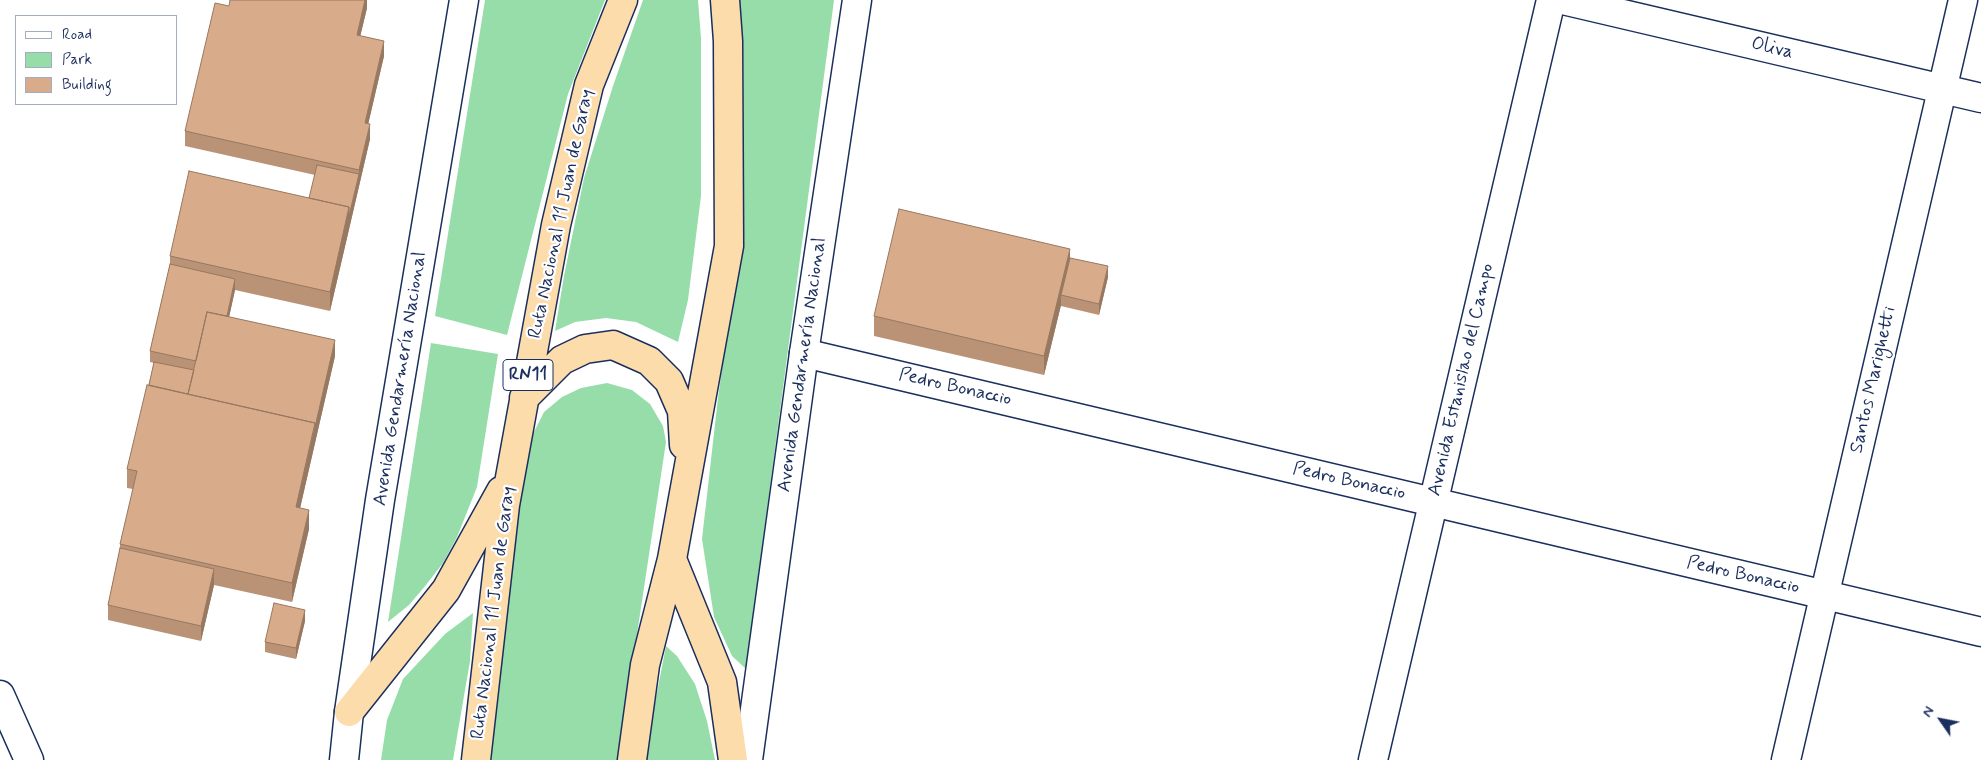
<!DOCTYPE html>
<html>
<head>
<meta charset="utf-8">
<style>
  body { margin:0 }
  #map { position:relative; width:1981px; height:760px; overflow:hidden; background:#fff; font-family:Mynerve,sans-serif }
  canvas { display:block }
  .legend { position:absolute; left:15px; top:15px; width:162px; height:90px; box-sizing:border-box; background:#fff; border:1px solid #a4acbf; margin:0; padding:6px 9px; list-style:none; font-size:15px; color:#1b2f5e }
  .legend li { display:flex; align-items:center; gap:10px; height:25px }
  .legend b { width:25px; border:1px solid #a4acbf }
  .north { position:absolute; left:1916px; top:695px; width:50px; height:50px; -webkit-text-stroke:4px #fff; paint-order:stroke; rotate:303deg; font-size:14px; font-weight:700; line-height:20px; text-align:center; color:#1b2f5e }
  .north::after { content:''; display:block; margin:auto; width:18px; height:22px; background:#1b2f5e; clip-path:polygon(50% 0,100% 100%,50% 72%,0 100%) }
</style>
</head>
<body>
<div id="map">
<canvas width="1981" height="760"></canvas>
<ul class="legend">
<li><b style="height:6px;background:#fff"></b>Road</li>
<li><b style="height:14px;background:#97ddaa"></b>Park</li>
<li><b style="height:14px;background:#d8ab8a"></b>Building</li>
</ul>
<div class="north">N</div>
</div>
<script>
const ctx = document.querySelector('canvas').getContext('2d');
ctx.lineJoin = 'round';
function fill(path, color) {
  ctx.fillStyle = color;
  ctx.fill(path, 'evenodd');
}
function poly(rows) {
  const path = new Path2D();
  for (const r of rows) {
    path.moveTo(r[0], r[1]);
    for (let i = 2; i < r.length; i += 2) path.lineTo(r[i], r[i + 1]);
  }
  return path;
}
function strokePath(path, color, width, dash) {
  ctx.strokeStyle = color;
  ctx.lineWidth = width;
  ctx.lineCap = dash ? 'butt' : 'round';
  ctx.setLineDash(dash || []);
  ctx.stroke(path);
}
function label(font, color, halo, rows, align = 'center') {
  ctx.font = font + ' Mynerve,sans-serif';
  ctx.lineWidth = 4.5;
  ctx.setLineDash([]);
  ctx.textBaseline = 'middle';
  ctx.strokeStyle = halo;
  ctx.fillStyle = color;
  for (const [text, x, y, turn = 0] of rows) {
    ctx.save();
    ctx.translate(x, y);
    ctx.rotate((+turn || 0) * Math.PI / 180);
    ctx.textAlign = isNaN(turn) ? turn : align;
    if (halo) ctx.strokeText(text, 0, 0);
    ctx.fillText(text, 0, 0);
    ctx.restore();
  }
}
const green = poly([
  [485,0,605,0,568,94,507,335,435,316],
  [643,0,698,0,701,38,701,196,688,300,678,342,636,322,606,318,575,322,555,331,564,276,584,178,613,86],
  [734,0,834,0,746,669,732,656,714,617,702,539,718,398,744,209],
  [431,343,498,354,477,487,457,537,443,563,426,585,409,605,388,622],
  [607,383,632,390,650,404,663,426,666,442,618,760,486,760,511,554,533,434,544,412,562,397,581,388],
  [473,613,470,661,453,760,381,760,387,720,403,679,445,634],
  [666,646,677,656,695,684,707,721,715,760,644,760]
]);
const minor = poly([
  [1563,0,1981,98],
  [804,353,1981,632],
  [0,695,29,760],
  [1786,760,1963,0]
]);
const secondary = poly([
  [344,760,349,712,380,500,464,0],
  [748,760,804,353,857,0],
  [1373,760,1551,0]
]);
const trunk = poly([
  [524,398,562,360,585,349,613,345,649,361,669,381,682,411,684,445],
  [672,559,722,682,733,760],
  [349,712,446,590,501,491],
  [476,760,505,505,556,225,589,85,623,0],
  [632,760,645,665,672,559,729,246,728,41,725,0]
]);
const wall = poly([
  [367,0,367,8,360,36,384,56,368,124,370,139,330,311,235,290,229,317,335,356,300,508,309,529,292,602,214,585,201,641,108,620,108,605,120,548,120,544,133,489,127,488,127,469,154,363,150,362,150,351,170,264,170,256,309,198,315,175,185,146,185,131,229,6],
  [1070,258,1108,277,1099,315,1061,306,1061,305,1044,375,874,336,874,316],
  [305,621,296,659,265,652,265,642]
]);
const shadedWall = poly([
  [365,0,367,0,367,8,357,50,357,35],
  [384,41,384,56,365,138,365,123],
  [370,124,370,139,330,311,330,292,349,207,359,174,359,170],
  [1070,249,1070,269,1061,295,1061,305,1044,375,1044,356],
  [1108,266,1108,277,1099,315,1099,304],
  [235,279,235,290,226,331,226,320],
  [335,340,335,356,296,526,296,507],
  [309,510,309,529,292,602,292,583],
  [214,569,214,585,201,641,201,626],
  [305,610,305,621,296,659,296,648]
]);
const building = poly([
  [230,0,365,0,357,35,384,41,365,123,370,124,359,170,185,131,215,3,229,6,230,0],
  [317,165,359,174,349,216,349,207,309,198,317,165],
  [189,171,349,207,330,292,170,256,189,171],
  [899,209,1070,249,1044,356,874,316,899,209],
  [1070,258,1108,266,1099,304,1061,295,1070,258],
  [170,264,235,279,227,316,207,312,196,361,150,351,170,264],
  [207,312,335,340,315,427,315,423,188,394,207,312],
  [154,362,194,370,188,394,149,385,154,362],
  [147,385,315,423,296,507,309,510,292,583,120,544,137,471,127,469,147,385],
  [120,548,214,569,201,626,108,605,120,548],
  [274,603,305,610,296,648,265,642,274,603]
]);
const shields = [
  [528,375,50]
];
const shieldNames = [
  ["RN11",528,375]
];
const streetNames = [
  ["Oliva",1772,49,13],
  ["Ruta Nacional 11 Juan de Garay",562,214,-78],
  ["Avenida Gendarmería Nacional",803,365,-82],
  ["Avenida Gendarmería Nacional",401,379,-81],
  ["Avenida Estanislao del Campo",1462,380,-77],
  ["Santos Marighetti",1874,380,-77],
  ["Pedro Bonaccio",955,388,13],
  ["Pedro Bonaccio",1349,482,13],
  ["Pedro Bonaccio",1743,576,13],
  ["Ruta Nacional 11 Juan de Garay",494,613,-83]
];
fill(green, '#97ddaa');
strokePath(minor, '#1b2f5e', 31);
strokePath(secondary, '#1b2f5e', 31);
strokePath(trunk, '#1b2f5e', 31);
strokePath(minor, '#fff', 28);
strokePath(secondary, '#fff', 28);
strokePath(trunk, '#fddcac', 28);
fill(wall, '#ba9377');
fill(shadedWall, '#977861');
fill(building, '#d8ab8a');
strokePath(building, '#977861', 1);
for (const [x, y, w] of shields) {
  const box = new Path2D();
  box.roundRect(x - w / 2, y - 15.5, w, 31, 4);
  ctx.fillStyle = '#fff';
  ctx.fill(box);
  strokePath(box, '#1b2f5e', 1);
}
label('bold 18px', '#1b2f5e', null, shieldNames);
label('19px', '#1b2f5e', '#fff', streetNames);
</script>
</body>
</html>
